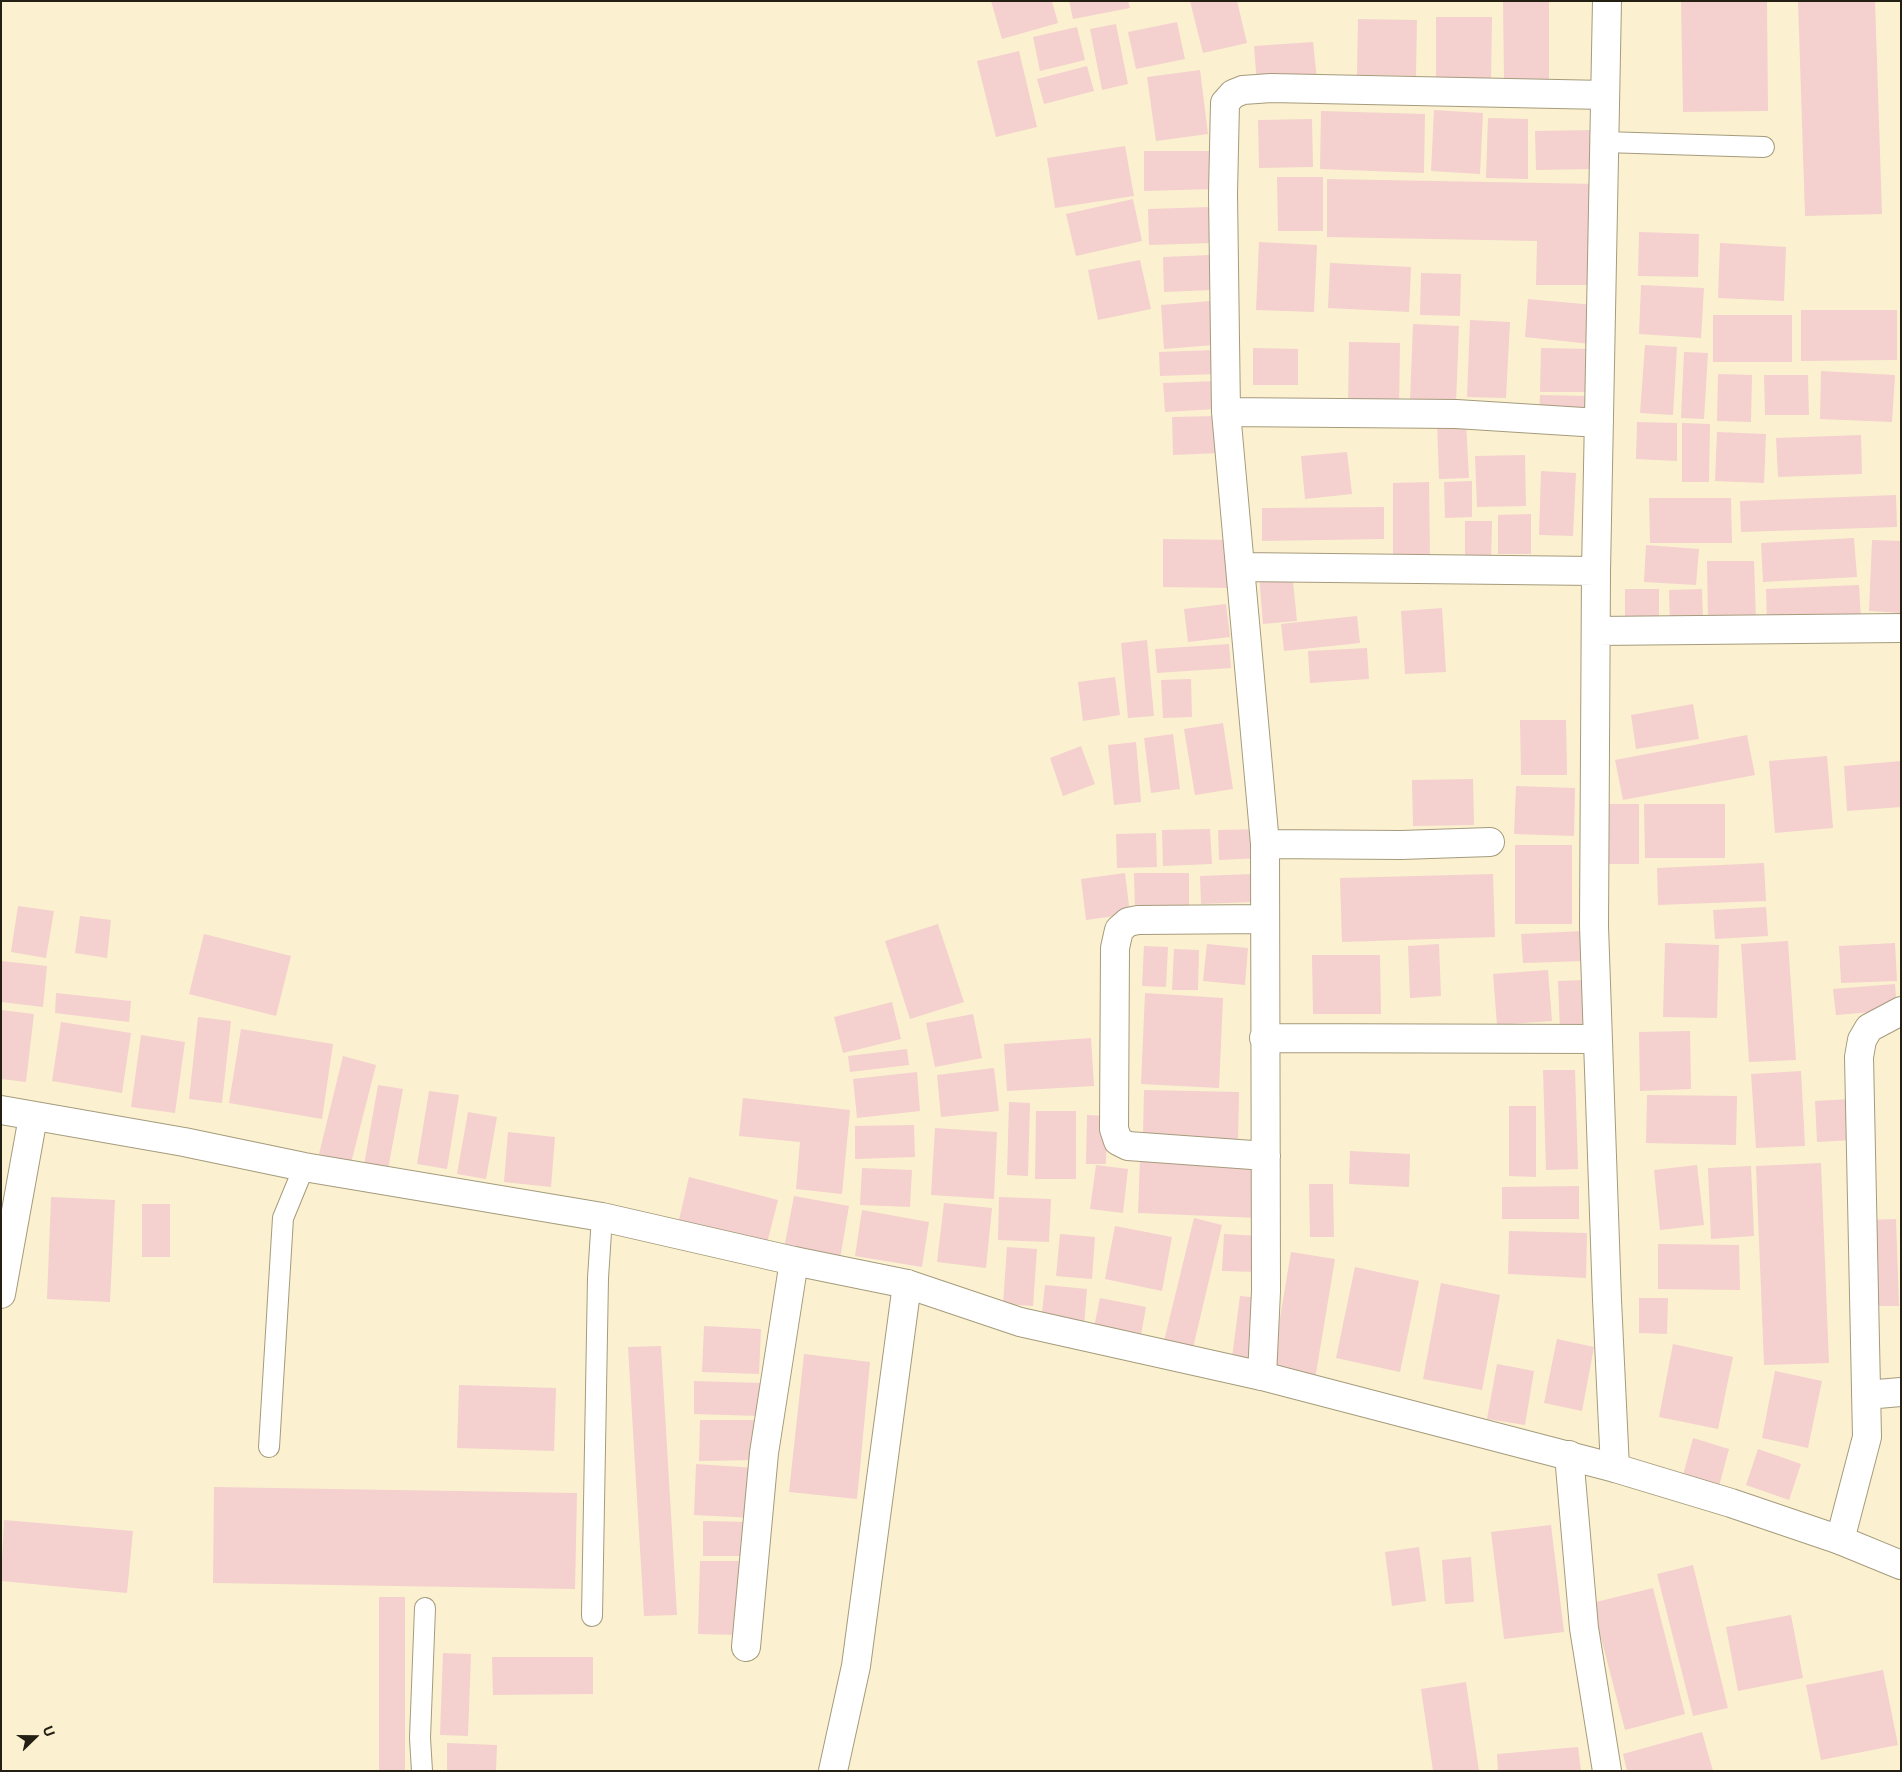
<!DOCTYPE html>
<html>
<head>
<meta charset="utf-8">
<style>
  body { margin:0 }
  #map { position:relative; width:1902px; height:1772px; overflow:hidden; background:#fbf1d0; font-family:"Open Sans",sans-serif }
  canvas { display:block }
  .frame { position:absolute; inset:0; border:2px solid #231f13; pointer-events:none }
  .north { position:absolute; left:10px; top:1712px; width:50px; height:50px; -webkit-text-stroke:4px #fbf1d0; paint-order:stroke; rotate:68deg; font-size:14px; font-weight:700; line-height:20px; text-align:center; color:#231f13 }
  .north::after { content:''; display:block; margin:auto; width:18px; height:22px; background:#231f13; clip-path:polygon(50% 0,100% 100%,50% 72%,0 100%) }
</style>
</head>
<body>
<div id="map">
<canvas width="1902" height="1772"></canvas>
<div class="frame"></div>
<div class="north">U</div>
</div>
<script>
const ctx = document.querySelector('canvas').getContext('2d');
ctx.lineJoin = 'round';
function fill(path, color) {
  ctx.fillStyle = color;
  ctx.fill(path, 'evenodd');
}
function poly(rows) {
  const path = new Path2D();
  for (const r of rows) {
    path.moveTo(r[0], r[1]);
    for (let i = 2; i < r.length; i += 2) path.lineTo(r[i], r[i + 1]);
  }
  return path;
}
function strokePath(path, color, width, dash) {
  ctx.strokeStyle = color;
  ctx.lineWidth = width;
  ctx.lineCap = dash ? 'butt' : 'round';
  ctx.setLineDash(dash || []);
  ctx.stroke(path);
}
const building = poly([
  [991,1,1052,1,1058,23,1002,39],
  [1069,1,1128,1,1130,8,1073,19],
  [1190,1,1237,1,1247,43,1203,53],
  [1503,1,1549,1,1549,79,1504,79],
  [1681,1,1767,1,1768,111,1683,112],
  [1798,1,1875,1,1882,214,1805,216],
  [1436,17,1492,17,1491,83,1436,83],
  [1358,19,1417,20,1416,76,1357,75],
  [1177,22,1185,59,1136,69,1128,32],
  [1116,24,1128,84,1102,90,1090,29],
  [1077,27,1085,60,1040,71,1033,37],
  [1313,42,1317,80,1257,85,1254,46],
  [1019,51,1037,127,996,137,977,61],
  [1087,66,1094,91,1044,104,1037,79],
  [1200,70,1208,134,1156,141,1147,77],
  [1434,110,1483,113,1480,174,1431,171],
  [1321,111,1425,114,1424,173,1320,169],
  [1488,118,1528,119,1528,179,1486,178],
  [1312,119,1313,167,1259,168,1258,120],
  [1593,130,1594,169,1536,170,1535,131],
  [1125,146,1134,196,1055,208,1047,158],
  [1144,151,1214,151,1215,189,1144,191],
  [1277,177,1323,177,1323,231,1278,231],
  [1327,179,1598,184,1596,285,1536,285,1537,241,1327,237],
  [1133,199,1142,241,1076,256,1066,214],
  [1211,207,1213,243,1149,245,1148,209],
  [1639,232,1699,234,1698,277,1638,276],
  [1259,242,1317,245,1314,312,1256,310],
  [1720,243,1786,247,1784,301,1718,298],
  [1211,255,1212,290,1164,292,1163,257],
  [1140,260,1151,309,1098,320,1088,270],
  [1330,263,1411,267,1409,312,1328,308],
  [1421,273,1461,274,1460,316,1420,315],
  [1641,285,1704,288,1701,338,1639,334],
  [1528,299,1594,305,1591,344,1525,337],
  [1211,301,1214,345,1164,349,1161,305],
  [1801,310,1897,310,1897,360,1801,361],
  [1713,315,1792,315,1792,362,1713,362],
  [1470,320,1510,322,1506,398,1467,397],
  [1413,324,1459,326,1456,403,1410,401],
  [1349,342,1400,343,1399,408,1348,408],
  [1645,345,1677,347,1673,415,1640,413],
  [1253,348,1298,349,1298,385,1253,385],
  [1541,348,1591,349,1591,392,1540,392],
  [1215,350,1216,374,1160,376,1159,352],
  [1684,352,1708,353,1704,419,1681,418],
  [1821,371,1895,375,1892,422,1820,419],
  [1718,374,1752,375,1751,422,1717,421],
  [1764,375,1808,375,1809,415,1765,415],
  [1216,381,1217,409,1165,412,1163,383],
  [1540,395,1590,396,1590,417,1539,416],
  [1218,416,1220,453,1173,455,1172,417],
  [1466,422,1469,478,1439,479,1437,423],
  [1637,422,1677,423,1677,461,1636,459],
  [1682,423,1710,424,1709,482,1682,482],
  [1717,432,1766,434,1764,483,1715,481],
  [1861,435,1862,474,1778,477,1776,438],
  [1347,452,1352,494,1305,499,1301,456],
  [1525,455,1526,506,1477,507,1475,456],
  [1541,471,1576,473,1573,536,1539,535],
  [1472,481,1472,517,1445,518,1444,482],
  [1429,482,1430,559,1393,559,1393,483],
  [1896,495,1897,527,1741,532,1740,501],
  [1649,498,1731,498,1732,543,1650,543],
  [1384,507,1384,539,1262,541,1262,508],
  [1531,514,1531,554,1498,554,1498,515],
  [1465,521,1492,521,1491,565,1465,564],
  [1854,538,1857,577,1763,582,1761,543],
  [1163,539,1234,540,1233,588,1163,587],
  [1872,540,1901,541,1901,613,1869,611],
  [1646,545,1699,549,1696,585,1644,582],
  [1707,561,1754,561,1756,621,1708,622],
  [1292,571,1297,621,1263,624,1259,574],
  [1859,585,1861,619,1767,623,1766,589],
  [1625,589,1659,589,1659,629,1625,629],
  [1702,589,1703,622,1670,624,1669,590],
  [1226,604,1230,637,1188,642,1184,609],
  [1442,608,1446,672,1405,674,1401,611],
  [1357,616,1360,643,1284,651,1281,624],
  [1147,640,1154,716,1128,718,1121,643],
  [1229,644,1231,668,1157,673,1155,649],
  [1367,648,1369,679,1310,683,1308,651],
  [1115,677,1120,715,1083,721,1078,682],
  [1191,679,1192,717,1163,718,1161,680],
  [1693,704,1699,739,1636,749,1631,715],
  [1520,720,1566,720,1567,775,1521,775],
  [1223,723,1233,789,1195,795,1184,729],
  [1173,734,1180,789,1151,793,1144,738],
  [1747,735,1755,775,1623,800,1615,760],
  [1136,742,1141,802,1114,805,1108,745],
  [1081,746,1095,784,1063,796,1050,758],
  [1827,756,1833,828,1775,833,1769,761],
  [1901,761,1901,807,1847,811,1844,766],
  [1473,779,1474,825,1413,826,1412,780],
  [1516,786,1575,788,1574,836,1514,834],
  [1608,804,1639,804,1639,864,1608,864],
  [1644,804,1725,804,1725,858,1645,858],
  [1210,829,1212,864,1163,866,1162,830],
  [1261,829,1261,858,1219,860,1218,830],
  [1156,833,1157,867,1117,868,1116,834],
  [1515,845,1572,845,1572,924,1515,924],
  [1764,863,1766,901,1658,905,1657,868],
  [1125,873,1130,914,1086,920,1081,879],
  [1134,873,1189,873,1189,911,1135,911],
  [1252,874,1253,902,1201,904,1200,876],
  [1493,874,1495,937,1342,942,1340,878],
  [18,906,54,911,46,958,11,952],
  [1766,907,1768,936,1715,939,1713,910],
  [80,916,111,920,107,958,75,953],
  [938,924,964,1002,910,1019,885,941],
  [1583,931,1585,961,1523,963,1521,934],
  [204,934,291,956,276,1016,189,994],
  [1788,941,1796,1060,1749,1062,1741,944],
  [1665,943,1719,945,1717,1018,1663,1017],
  [1895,943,1897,981,1841,983,1839,946],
  [1207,944,1248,948,1245,985,1203,981],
  [1439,944,1441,996,1410,998,1408,946],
  [1144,946,1168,947,1166,987,1142,986],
  [1174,949,1199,950,1198,990,1172,990],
  [1312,955,1380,955,1381,1014,1313,1014],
  [1,961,47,966,43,1007,1,1002],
  [1548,970,1552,1021,1497,1025,1493,974],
  [1584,980,1586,1030,1560,1031,1558,981],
  [1895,984,1897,1010,1836,1015,1833,989],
  [56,993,131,1001,129,1022,55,1013],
  [1145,993,1223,998,1219,1088,1141,1084],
  [892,1002,901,1039,843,1053,834,1017],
  [1,1010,34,1014,26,1082,1,1079],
  [973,1014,982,1058,935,1067,926,1023],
  [198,1017,231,1021,222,1103,189,1099],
  [61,1022,131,1033,122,1093,52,1081],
  [241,1029,333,1044,322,1119,229,1103],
  [1690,1031,1691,1089,1640,1091,1639,1032],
  [141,1035,185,1042,175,1113,131,1107],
  [1091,1038,1094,1086,1007,1091,1004,1044],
  [907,1049,909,1065,850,1072,848,1056],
  [343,1056,376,1065,351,1163,319,1154],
  [994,1068,999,1111,941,1117,937,1075],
  [1543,1070,1575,1070,1578,1169,1546,1170],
  [1801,1071,1805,1146,1756,1148,1751,1074],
  [917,1072,920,1111,857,1118,853,1079],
  [378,1085,403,1089,388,1169,364,1165],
  [1144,1090,1239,1092,1238,1140,1143,1136],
  [429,1091,459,1095,447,1169,417,1164],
  [1647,1095,1737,1096,1736,1145,1646,1143],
  [743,1098,850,1110,842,1194,796,1189,800,1142,739,1136],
  [1850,1099,1853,1140,1817,1142,1815,1101],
  [1009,1102,1030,1103,1028,1176,1007,1175],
  [1509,1106,1536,1106,1536,1177,1509,1176],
  [1036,1111,1076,1111,1076,1179,1035,1179],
  [468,1112,497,1117,486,1179,457,1174],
  [1087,1115,1107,1116,1106,1164,1086,1164],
  [914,1125,915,1157,855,1159,855,1126],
  [935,1128,997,1132,994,1199,931,1195],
  [508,1132,555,1137,551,1187,504,1182],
  [1350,1151,1410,1154,1409,1187,1349,1184],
  [1140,1158,1262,1164,1259,1218,1138,1213],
  [1821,1163,1829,1363,1764,1365,1756,1166],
  [1096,1165,1128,1169,1123,1213,1090,1209],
  [1697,1165,1704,1225,1660,1230,1654,1170],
  [1751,1166,1754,1236,1711,1239,1708,1168],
  [862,1168,912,1170,910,1207,860,1205],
  [689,1177,778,1200,766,1247,678,1224],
  [1309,1184,1333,1184,1334,1237,1310,1237],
  [1579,1186,1579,1219,1502,1219,1502,1187],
  [794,1196,849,1206,840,1259,784,1248],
  [51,1197,115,1200,110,1302,47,1299],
  [999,1197,1051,1199,1049,1242,998,1240],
  [944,1203,992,1208,986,1268,937,1262],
  [142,1204,170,1204,170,1257,142,1257],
  [862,1210,929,1222,922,1267,855,1256],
  [1194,1218,1222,1225,1193,1348,1164,1341],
  [1896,1219,1899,1306,1870,1306,1867,1220],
  [1115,1226,1172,1237,1162,1291,1105,1279],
  [1509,1231,1587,1233,1586,1278,1508,1274],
  [1060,1234,1095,1237,1092,1279,1056,1276],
  [1224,1234,1259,1236,1257,1272,1222,1271],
  [1658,1244,1739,1245,1740,1290,1658,1289],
  [1007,1247,1037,1249,1033,1306,1003,1304],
  [1291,1252,1335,1259,1315,1379,1271,1372],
  [1355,1267,1419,1281,1400,1372,1336,1358],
  [1441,1283,1500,1295,1482,1390,1423,1379],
  [1045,1285,1087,1289,1084,1327,1041,1322],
  [1240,1296,1260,1298,1251,1368,1231,1365],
  [1100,1298,1146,1307,1140,1340,1093,1332],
  [1639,1298,1668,1298,1667,1334,1639,1333],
  [704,1326,761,1329,759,1374,702,1372],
  [1557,1339,1594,1347,1582,1411,1544,1403],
  [1673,1344,1733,1357,1718,1429,1659,1417],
  [661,1346,677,1615,644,1616,628,1347],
  [804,1354,870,1362,857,1499,789,1492],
  [1497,1364,1534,1371,1525,1425,1487,1419],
  [1775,1371,1822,1381,1808,1448,1762,1438],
  [694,1381,761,1383,760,1416,694,1414],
  [459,1385,556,1388,554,1451,457,1448],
  [700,1420,756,1420,756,1460,699,1461],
  [1693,1438,1729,1449,1718,1490,1682,1479],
  [1758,1449,1801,1464,1789,1500,1746,1485],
  [696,1464,756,1468,754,1518,694,1515],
  [214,1487,577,1493,575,1589,213,1583],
  [4,1520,133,1531,127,1593,1,1581],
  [703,1521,750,1522,751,1556,703,1556],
  [1551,1525,1564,1632,1504,1639,1491,1532],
  [1419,1547,1426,1601,1392,1606,1385,1552],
  [1471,1557,1474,1602,1445,1604,1442,1560],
  [700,1561,741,1561,739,1635,698,1634],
  [1693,1565,1728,1708,1693,1716,1657,1574],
  [1653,1588,1685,1714,1625,1730,1592,1603],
  [379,1597,405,1597,405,1771,379,1771],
  [1791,1615,1803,1678,1738,1691,1726,1627],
  [443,1653,471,1654,468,1736,440,1735],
  [492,1657,593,1657,593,1694,493,1695],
  [1883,1670,1898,1745,1821,1760,1806,1685],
  [1466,1682,1479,1771,1433,1771,1421,1689],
  [1702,1732,1713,1771,1627,1771,1623,1754],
  [447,1743,497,1745,496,1771,447,1771],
  [1578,1747,1581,1771,1498,1771,1497,1754]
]);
const lane = poly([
  [1604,142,1764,147],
  [269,1447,283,1218,304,1167],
  [592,1616,598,1278,602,1217],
  [422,1771,420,1738,425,1608]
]);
const street = poly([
  [1607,1,1596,571,1594,926,1607,1300,1615,1468],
  [1226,412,1456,414,1599,423],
  [1241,567,1596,571],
  [1597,631,1901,628],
  [1265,844,1401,845,1490,842],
  [1265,919,1138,920,1128,922,1119,930,1115,948,1114,1129,1118,1141,1128,1146,1266,1156],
  [1264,1038,1598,1039],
  [1,1294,33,1117],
  [1262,1376,1266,1291,1265,844,1226,412,1223,194,1225,103,1233,94,1243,90,1271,88,1605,95],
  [1866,1395,1901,1392],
  [1569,1455,1584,1628,1607,1771],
  [1840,1540,1867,1437,1859,1057,1862,1040,1869,1028,1901,1011],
  [746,1647,764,1453,794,1261],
  [833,1771,856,1666,907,1284]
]);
const secondary = poly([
  [1,1110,184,1142,304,1167,602,1217,794,1261,907,1284,1020,1322,1262,1376,1615,1468,1731,1503,1840,1540,1901,1565]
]);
fill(building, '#f4d0ce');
strokePath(lane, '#a59b7c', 22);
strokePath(street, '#a59b7c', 30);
strokePath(secondary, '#a59b7c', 30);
strokePath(lane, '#fff', 20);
strokePath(street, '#fff', 28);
strokePath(secondary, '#fff', 28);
</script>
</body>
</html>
